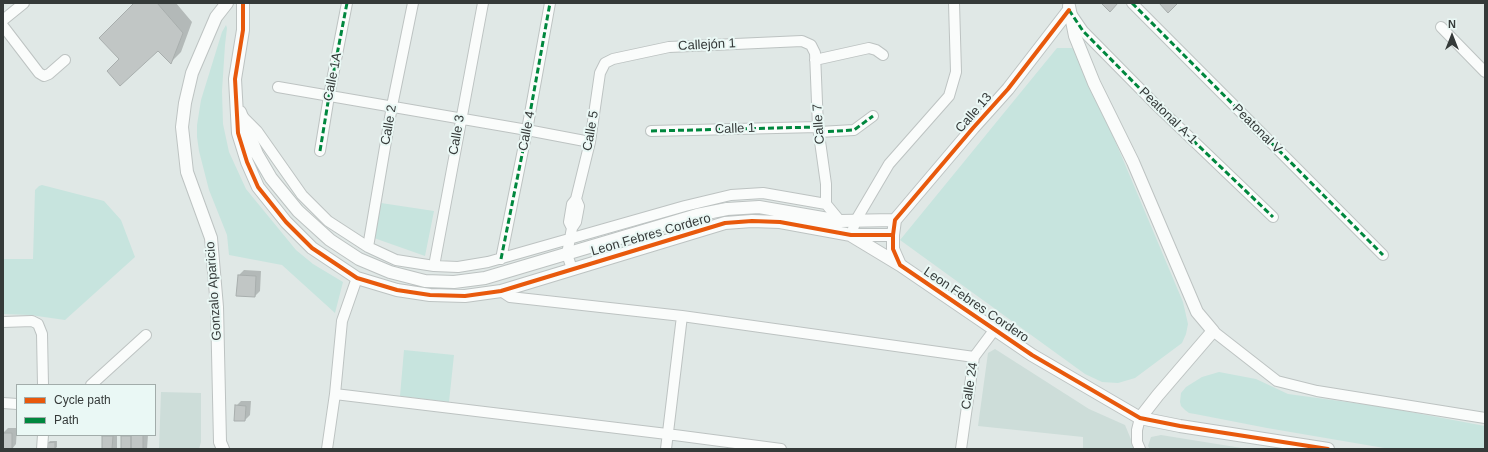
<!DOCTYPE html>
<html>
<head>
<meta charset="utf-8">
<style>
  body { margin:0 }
  #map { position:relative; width:1488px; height:452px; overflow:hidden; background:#e0e8e6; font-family:Helvetica,sans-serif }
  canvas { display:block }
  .frame { position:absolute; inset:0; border:4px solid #353a39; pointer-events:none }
  .legend { position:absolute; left:16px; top:384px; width:140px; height:52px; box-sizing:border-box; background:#eaf8f5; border:1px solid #a2acaa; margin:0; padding:5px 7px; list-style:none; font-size:12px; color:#353a39 }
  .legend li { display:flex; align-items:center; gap:8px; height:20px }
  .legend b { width:20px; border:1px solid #a2acaa }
  .north { position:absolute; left:1432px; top:16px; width:40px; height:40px; -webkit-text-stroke:3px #eaf8f5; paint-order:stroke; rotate:0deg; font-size:11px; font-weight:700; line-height:16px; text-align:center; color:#353a39 }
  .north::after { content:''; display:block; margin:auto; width:14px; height:18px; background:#353a39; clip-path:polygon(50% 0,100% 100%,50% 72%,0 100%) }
</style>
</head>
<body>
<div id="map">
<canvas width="1488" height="452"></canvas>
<div class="frame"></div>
<ul class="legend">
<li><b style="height:5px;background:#e8590c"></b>Cycle path</li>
<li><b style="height:5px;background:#00873e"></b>Path</li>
</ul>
<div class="north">N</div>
</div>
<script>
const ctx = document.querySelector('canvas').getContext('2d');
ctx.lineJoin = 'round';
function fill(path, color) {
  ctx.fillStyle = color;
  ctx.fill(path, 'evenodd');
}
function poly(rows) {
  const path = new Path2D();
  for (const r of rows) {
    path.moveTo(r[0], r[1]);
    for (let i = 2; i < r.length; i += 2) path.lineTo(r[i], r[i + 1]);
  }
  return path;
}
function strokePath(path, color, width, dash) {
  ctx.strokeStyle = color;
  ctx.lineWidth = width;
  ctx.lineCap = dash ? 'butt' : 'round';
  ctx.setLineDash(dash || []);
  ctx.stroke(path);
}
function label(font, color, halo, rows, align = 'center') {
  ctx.font = font + ' Helvetica,sans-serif';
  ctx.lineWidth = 4;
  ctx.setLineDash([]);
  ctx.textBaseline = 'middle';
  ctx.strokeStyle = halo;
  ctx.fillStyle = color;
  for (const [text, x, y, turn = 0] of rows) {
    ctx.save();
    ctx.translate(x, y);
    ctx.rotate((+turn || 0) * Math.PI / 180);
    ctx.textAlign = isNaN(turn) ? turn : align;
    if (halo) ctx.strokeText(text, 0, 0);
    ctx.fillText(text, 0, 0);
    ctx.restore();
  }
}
const built = poly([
  [995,349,1089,409,1125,425,1135,449,1083,449,1083,437,978,426,988,353],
  [161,392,201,393,201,442,199,449,159,449],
  [1161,435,1248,449,1150,449,1148,446,1151,437]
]);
const green = poly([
  [226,25,227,28,225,45,222,91,223,124,229,152,246,189,296,250,313,264,343,282,335,313,282,265,229,255,227,235,209,190,199,151,197,137,197,125,201,100,222,32],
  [1057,48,1076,48,1183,302,1188,324,1186,334,1182,343,1135,378,1118,383,1102,382,1085,374,900,240],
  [42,185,104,201,121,220,135,257,65,320,30,315,3,314,3,259,33,259,35,190,39,186],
  [381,203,434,211,425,256,374,238],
  [404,350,454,355,449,402,400,396],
  [1219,372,1256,379,1288,394,1384,407,1485,426,1485,449,1390,449,1267,428,1195,414,1189,413,1185,410,1181,406,1180,402,1181,393,1186,387,1202,377]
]);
const shadow = poly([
  [135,3,176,3,192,22,181,52,171,62,158,50,120,59],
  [244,270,261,271,260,291,255,296,239,275],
  [241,401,251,401,250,415,245,420,235,420,236,406],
  [8,428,17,428,16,444,12,449,3,449,3,433],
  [104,435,117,435,117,449,103,449,103,436],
  [124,435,148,435,147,449,122,449,122,436],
  [50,441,57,441,57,447,55,449,48,449,48,443]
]);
const building = poly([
  [134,3,157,3,183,33,171,64,158,51,120,86,107,71,119,59,99,38,134,3],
  [1101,3,1118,3,1110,12,1101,3],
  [1159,3,1178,3,1168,13,1159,3],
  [238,275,256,276,255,297,236,296,238,275],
  [235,405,246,406,245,421,234,421,235,405],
  [3,433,12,433,12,449,3,449,3,433],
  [131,435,143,435,143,449,131,449,131,435],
  [102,436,113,436,112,449,102,449,102,436],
  [121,436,131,436,131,449,121,449,121,436],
  [55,442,55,449,47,449,47,443,55,442]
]);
const minor = poly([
  [1132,3,1383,255],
  [1072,15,1083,31,1158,107,1273,217],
  [3,20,24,3],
  [3,26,39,73,44,76,49,74,65,60],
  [1441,27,1485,72],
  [815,60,869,48,876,50,883,55],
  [278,87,527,130,590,142],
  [243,117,257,131,302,195,328,221,368,247,396,260,434,266,458,267,488,262,685,206,731,195,763,193,826,204,840,221],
  [651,131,818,127],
  [819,132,854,130,873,116],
  [320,151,329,96,347,3],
  [572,228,569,222,572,204,576,199,590,142,600,73,605,63,613,59,669,47,802,41,811,45,815,53,818,127,826,184,826,204],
  [851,235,856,220,889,164,949,96,956,72,954,3],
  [368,247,392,106,413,3],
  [501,259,527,130,550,3],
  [434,266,483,3],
  [572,269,567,254,572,228,576,222,579,206,576,199],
  [501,291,510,297,682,316,974,357],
  [3,322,32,321,38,324,42,334,43,385],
  [1213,331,1277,381,1317,391,1485,418],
  [91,385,146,335],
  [335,394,667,434,781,449],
  [3,403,17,404],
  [42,449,43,435],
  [327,449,335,394,342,321,357,278],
  [666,449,682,316],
  [961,449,974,357,995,329],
  [1140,449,1137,442,1137,430,1140,418]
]);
const tertiary = poly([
  [243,3,243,30,235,79,238,133,247,162,258,187,286,222,312,248,357,278,397,290,430,295,465,296,501,291,725,223,752,221,780,222,851,235,893,235],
  [1069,6,1075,36,1094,83,1133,162,1197,312,1213,331,1158,395,1140,418],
  [1069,10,1008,89,973,128,895,220,893,235,893,249,900,265,1032,355,1140,418,1180,426,1328,449],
  [240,112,257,154,271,178,298,211,330,240,359,259,390,272,425,281,454,282,485,278,697,215,727,209,759,207,840,221,895,220],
  [852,236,900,265],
  [223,449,220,442,217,307,211,238,187,172,182,127,185,103,192,73,216,17,227,3]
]);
const quiet = poly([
  [1132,3,1383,255],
  [1069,10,1083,31,1158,107,1273,217],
  [651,131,818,127],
  [819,132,854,130,873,116],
  [320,151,329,96,347,3],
  [501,259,527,130,550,3]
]);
const cycleway = poly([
  [243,3,243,30,235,79,238,133,247,162,258,187,286,222,312,248,357,278,397,290,430,295,465,296,501,291,725,223,752,221,780,222,851,235,893,235],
  [1069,10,1008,89,973,128,895,220,893,235,893,249,900,265,1032,355,1140,418,1180,426,1328,449]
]);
const streetNames = [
  ["Callejón 1",707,45,-3],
  ["Calle 1A",333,77,-79],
  ["Calle 13",974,113,-49],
  ["Peatonal A-1",1168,116,44],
  ["Calle 7",819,124,-94],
  ["Calle 2",389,125,-80],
  ["Calle 1",735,129,-2],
  ["Peatonal V",1257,129,45],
  ["Calle 4",527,131,-79],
  ["Calle 5",591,131,-80],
  ["Calle 3",457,135,-80],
  ["Leon Febres Cordero",651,235,-16],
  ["Gonzalo Aparicio",214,291,-94],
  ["Leon Febres Cordero",976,305,34],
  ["Calle 24",970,386,-81]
];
fill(built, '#cdddd9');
fill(green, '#c7e4de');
fill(shadow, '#0003');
fill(building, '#c1c6c5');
strokePath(building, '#a8aead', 1);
strokePath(minor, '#bdc3c2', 12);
strokePath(tertiary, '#bdc3c2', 14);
strokePath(minor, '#fafcfb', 10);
strokePath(tertiary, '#fafcfb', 12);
strokePath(quiet, '#00873e', 3, [6, 3]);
strokePath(cycleway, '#e8590c', 4);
label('13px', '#353a39', '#eaf8f5', streetNames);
</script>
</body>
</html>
